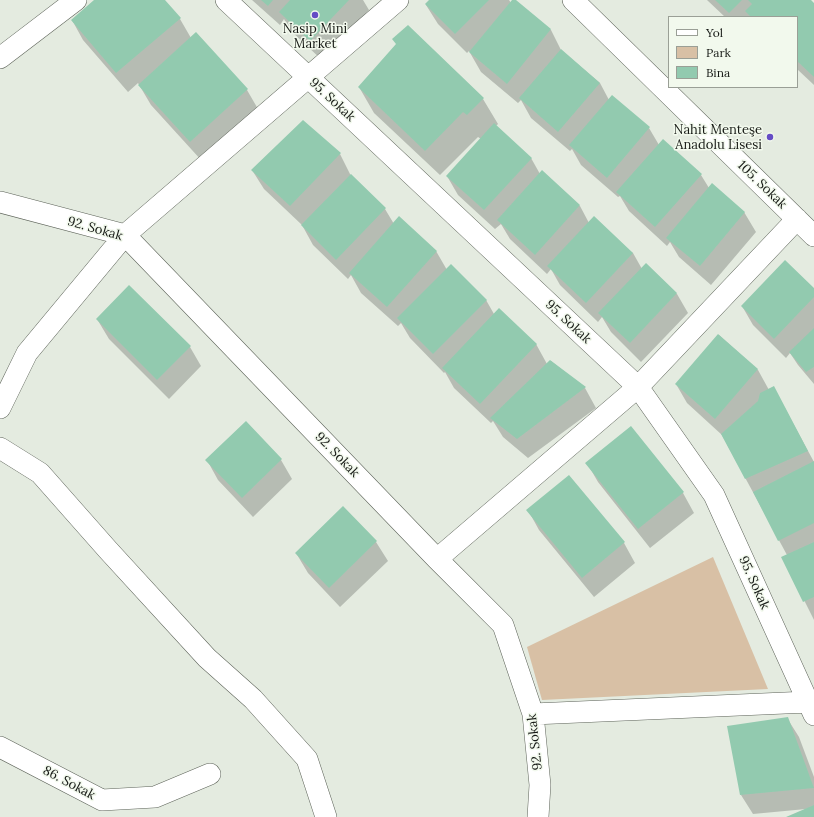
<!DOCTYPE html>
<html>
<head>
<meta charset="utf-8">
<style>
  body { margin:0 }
  #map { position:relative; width:814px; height:817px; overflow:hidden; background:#e4ebe0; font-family:Lora,serif }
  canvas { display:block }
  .legend { position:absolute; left:668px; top:16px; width:130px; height:72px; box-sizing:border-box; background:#f2f9ed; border:1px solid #9a9f96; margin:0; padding:5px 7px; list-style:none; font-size:12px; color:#151814 }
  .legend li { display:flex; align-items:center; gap:8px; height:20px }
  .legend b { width:20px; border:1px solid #9a9f96 }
</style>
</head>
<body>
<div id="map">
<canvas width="814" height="817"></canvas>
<ul class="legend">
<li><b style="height:5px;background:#fff"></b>Yol</li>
<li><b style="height:11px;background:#d8c0a5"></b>Park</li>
<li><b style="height:11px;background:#92caaf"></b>Bina</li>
</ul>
</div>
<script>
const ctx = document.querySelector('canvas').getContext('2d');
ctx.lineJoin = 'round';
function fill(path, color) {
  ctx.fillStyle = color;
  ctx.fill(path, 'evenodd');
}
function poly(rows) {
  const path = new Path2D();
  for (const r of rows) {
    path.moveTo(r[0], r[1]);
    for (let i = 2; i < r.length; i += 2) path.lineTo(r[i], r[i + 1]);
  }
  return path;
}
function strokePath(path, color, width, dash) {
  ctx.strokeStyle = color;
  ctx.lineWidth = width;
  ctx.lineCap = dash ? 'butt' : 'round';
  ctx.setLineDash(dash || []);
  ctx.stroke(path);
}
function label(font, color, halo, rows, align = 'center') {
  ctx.font = font + ' Lora,serif';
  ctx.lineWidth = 3;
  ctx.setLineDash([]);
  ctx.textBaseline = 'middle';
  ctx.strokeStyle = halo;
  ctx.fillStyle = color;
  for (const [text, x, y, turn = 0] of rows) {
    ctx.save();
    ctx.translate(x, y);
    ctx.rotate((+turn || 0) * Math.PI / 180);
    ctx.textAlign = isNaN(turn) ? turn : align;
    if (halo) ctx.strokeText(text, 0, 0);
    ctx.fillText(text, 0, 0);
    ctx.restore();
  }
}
const green = poly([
  [713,557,768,689,542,700,527,647]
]);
const shadow = poly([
  [96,0,164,0,180,19,191,38,247,90,258,109,202,161,151,105,138,83,128,92,83,40,72,20],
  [252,0,363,0,369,10,322,60,291,31,284,19,280,25],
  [431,0,509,0,511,3,514,0,551,30,561,50,600,83,609,100,612,96,649,128,659,145,701,175,709,188,744,212,756,232,711,285,679,257,670,242,667,246,629,211,620,196,618,197,581,165,572,149,570,151,531,118,521,100,518,103,481,72,469,51,467,53,438,24,426,5],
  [707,0,810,0,814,4,814,85,797,69,797,17,725,17],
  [408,27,483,99,498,124,496,126,531,158,540,174,542,171,580,206,589,223,633,253,642,269,646,264,677,294,688,313,641,362,611,332,602,317,598,322,560,285,551,269,547,274,510,239,501,224,495,229,458,195,447,176,481,139,478,137,440,175,374,113,359,87,397,45],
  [340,154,350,174,385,209,394,224,436,251,447,270,486,300,494,314,536,344,547,364,551,361,585,388,596,408,528,458,503,437,493,421,491,423,454,388,445,372,444,373,410,338,401,323,398,326,361,293,351,275,348,279,313,245,302,225,264,189,252,170],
  [814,289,814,384,798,365,790,353,786,358,753,325,742,306],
  [97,319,190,347,201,366,169,399,109,339],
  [719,335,758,370,769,390,774,388,814,462,814,620,783,558,787,555,722,435,687,403,676,384],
  [631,427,683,493,694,513,650,548,598,482,587,463],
  [207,460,281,460,292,479,253,517,218,480],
  [569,476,624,543,635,563,594,597,539,530,528,510],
  [343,508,376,542,388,561,340,607,308,573,296,553],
  [787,718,799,737,814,777,814,817,788,817,806,809,753,814,741,795]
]);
const building = poly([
  [94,0,165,0,181,18,116,73,71,20],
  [261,0,273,0,268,6],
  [290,0,349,0,310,41,279,12],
  [429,0,489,0,455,34,425,4],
  [512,0,516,0,551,29,507,84,469,52],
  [715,0,742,0,729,13],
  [748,0,811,0,814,3,814,77,797,61,797,17,751,17,745,11,752,4],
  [408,25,484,98,467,115,463,112,425,151,358,87,396,44,392,39],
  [196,32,248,89,190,142,138,85],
  [561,49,600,83,558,132,519,98],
  [612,95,650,127,607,178,569,145],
  [303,120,341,153,290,206,251,170],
  [494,123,532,158,484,210,446,176],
  [663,139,702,174,655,227,616,192],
  [542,170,580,205,535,255,497,220],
  [351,174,386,208,336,260,301,225],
  [712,183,745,212,700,266,666,238],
  [399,216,437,251,387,307,349,273],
  [594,216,633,253,586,303,547,266],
  [785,260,814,288,814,297,774,339,741,306],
  [646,263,677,293,630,343,598,313],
  [451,264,487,300,433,354,397,318],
  [129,285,191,346,157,380,96,319],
  [499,308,537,344,480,404,442,368],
  [814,328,814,367,806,372,789,352],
  [718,334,758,369,715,419,675,384],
  [550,360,586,387,517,439,490,418],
  [774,386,808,451,745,479,721,434,758,401,760,393],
  [246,421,282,459,242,498,205,460],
  [631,426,684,492,638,529,585,463],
  [814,461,814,523,778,541,753,492],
  [569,475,625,542,582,578,526,510],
  [343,506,377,541,329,588,295,553],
  [814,542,814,597,803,602,781,557],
  [788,717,814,788,740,795,727,726],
  [814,805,814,817,786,817]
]);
const minor = poly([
  [226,0,638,387,714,495,814,715],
  [573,0,814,236],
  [0,58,76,0],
  [0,202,125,235,437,559,503,625,533,714,540,785,538,817],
  [0,408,27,353,125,235,398,0],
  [0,448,40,473,108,550,207,658,253,699,307,759,326,817],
  [437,559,638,387,797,219],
  [533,714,808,702],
  [0,747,102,800,155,797,210,774]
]);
const markers = [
  [315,15,4,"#654cc5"],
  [770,137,4,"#654cc5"]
];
const poiNames = [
  ["Nasip Mini",315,29],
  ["Market",315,44],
  ["Nahit Menteşe",762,130,"right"],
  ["Anadolu Lisesi",762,145,"right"]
];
const streetNames = [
  ["95. Sokak",332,100,43],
  ["105. Sokak",762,185,44],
  ["92. Sokak",95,229,16],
  ["95. Sokak",568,322,43],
  ["92. Sokak",337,455,46],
  ["95. Sokak",754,583,66],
  ["92. Sokak",535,742,-96],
  ["86. Sokak",69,783,28]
];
fill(green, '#d8c0a5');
fill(shadow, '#0003');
fill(building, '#92caaf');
strokePath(minor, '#5d6359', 22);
strokePath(minor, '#fff', 21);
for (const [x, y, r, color] of markers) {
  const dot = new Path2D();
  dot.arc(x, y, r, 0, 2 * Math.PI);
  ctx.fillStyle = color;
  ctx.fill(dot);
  strokePath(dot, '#f2f9ed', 1.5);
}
label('13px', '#151814', '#f2f9ed', poiNames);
label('13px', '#151814', '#f2f9ed', streetNames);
</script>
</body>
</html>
